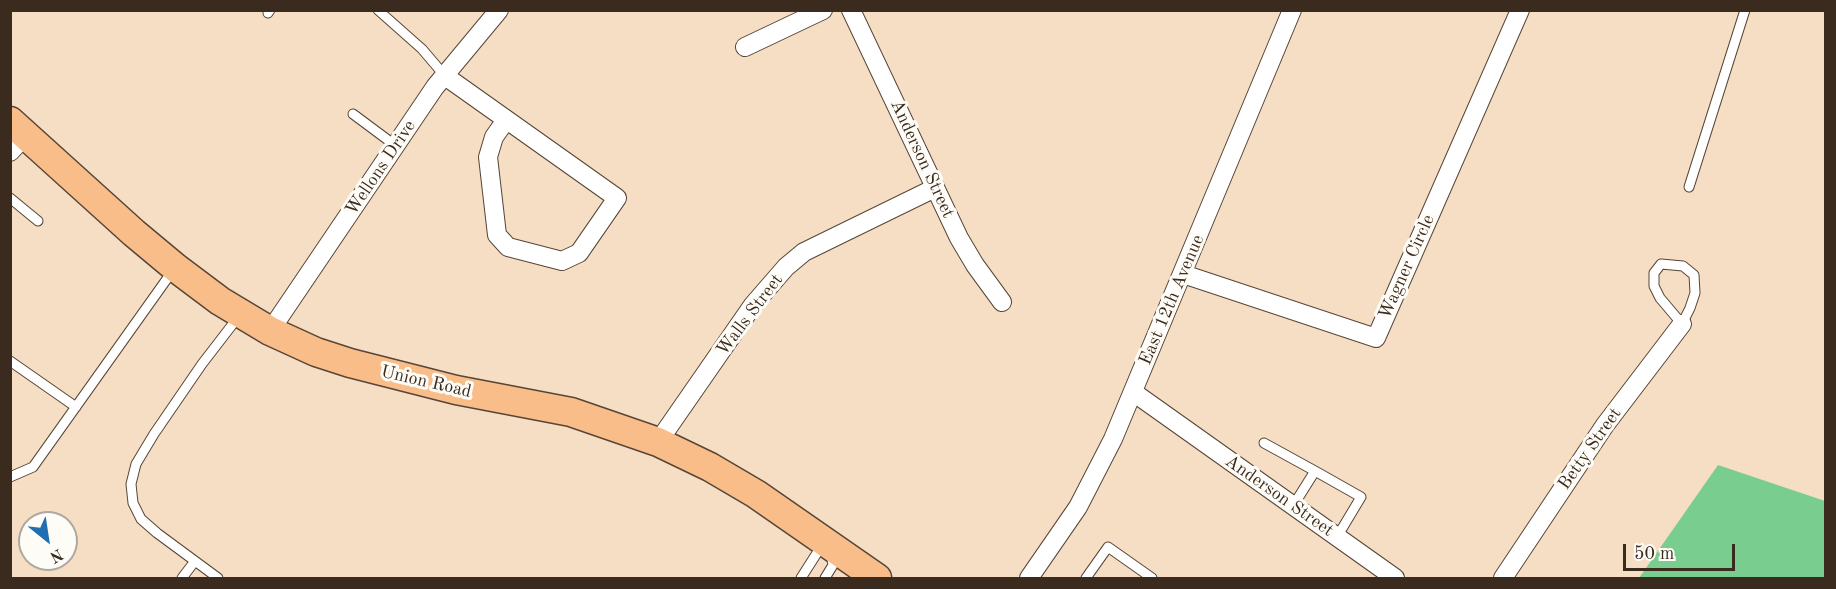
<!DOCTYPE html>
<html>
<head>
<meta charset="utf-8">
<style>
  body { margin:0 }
  #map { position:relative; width:1836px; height:589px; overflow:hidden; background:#f5dec3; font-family:"Old Standard TT",serif }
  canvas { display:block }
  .frame { position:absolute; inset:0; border:12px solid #3b2a1e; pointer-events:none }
  .north { position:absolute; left:18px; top:511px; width:60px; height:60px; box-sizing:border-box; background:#fdfcf7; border:2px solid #afa8a0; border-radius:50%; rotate:150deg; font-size:16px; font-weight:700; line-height:24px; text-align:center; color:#3b2a1e }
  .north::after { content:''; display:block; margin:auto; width:21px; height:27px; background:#1f6fb2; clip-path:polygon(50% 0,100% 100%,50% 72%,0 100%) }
  .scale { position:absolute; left:1623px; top:544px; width:112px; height:27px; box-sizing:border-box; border:3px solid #3b2a1e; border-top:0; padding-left:8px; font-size:18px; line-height:21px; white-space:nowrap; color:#3b2a1e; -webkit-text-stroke:4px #fdfcf7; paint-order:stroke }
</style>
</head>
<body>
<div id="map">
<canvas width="1836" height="589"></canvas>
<div class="frame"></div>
<div class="north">N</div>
<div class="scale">50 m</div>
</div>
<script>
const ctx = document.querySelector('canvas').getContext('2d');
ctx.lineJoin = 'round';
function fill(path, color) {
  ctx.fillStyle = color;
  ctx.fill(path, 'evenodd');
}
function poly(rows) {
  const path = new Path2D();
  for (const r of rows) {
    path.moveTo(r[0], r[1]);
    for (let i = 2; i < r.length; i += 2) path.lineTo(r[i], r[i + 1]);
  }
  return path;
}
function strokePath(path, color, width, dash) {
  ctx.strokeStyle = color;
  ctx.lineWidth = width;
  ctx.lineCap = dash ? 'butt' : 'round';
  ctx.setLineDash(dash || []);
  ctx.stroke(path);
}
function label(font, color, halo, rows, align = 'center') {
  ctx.font = font + ' "Old Standard TT",serif';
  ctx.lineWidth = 6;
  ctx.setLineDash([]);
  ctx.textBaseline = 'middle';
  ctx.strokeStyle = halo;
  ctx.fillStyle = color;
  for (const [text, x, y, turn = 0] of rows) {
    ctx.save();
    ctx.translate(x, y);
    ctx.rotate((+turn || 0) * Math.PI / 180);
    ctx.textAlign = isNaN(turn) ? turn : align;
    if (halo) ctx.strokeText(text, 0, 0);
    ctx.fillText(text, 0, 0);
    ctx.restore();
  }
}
const green = poly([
  [1718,465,1825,501,1825,578,1639,578]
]);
const lane = poly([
  [378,10,422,49,445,76],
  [268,13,270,10],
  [353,114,396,146],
  [1689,187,1745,10],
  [10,198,38,221],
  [1661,264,1683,266,1694,275,1695,293,1690,308,1682,324,1660,298,1654,286,1654,273,1661,264],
  [10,361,76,407],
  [1264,443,1315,471],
  [10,477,33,467,174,269],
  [1293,506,1315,471,1361,497,1337,537],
  [182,578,195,561],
  [218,578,157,533,141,519,133,503,131,484,136,464,154,434,202,364,239,316],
  [801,578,817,553,825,548],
  [825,578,833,565,831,554],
  [1086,578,1108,547,1152,578]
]);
const street = poly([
  [851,10,959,238,975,265,1002,302],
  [745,47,823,10],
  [445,76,617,198,579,253,562,261,508,247,497,235,488,157,494,137,506,120],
  [10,152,26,135],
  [1183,274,1376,338,1520,10],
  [270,331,435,87,499,10],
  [1133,392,1395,578],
  [658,442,753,305,786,267,804,252,935,188],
  [1029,578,1078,507,1113,439,1292,10],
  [1503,578,1605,425,1682,324]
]);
const primary = poly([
  [10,121,134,233,176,268,220,301,270,331,316,352,350,363,456,390,571,412,658,442,710,467,756,494,877,578]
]);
const streetNames = [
  ["Anderson Street",922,159,65],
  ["Wellons Drive",381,168,-56],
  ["Wagner Circle",1407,267,-66],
  ["East 12th Avenue",1172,300,-67],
  ["Walls Street",750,315,-53],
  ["Union Road",426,382,13],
  ["Betty Street",1590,449,-55],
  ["Anderson Street",1279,496,35]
];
fill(green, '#79cd8f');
strokePath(lane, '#574537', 11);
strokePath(street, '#574537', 20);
strokePath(primary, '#574537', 31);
strokePath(lane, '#fff', 9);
strokePath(street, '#fff', 18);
strokePath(primary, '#f8bd89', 28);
label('18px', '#3b2a1e', '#fdfcf7', streetNames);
</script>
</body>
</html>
